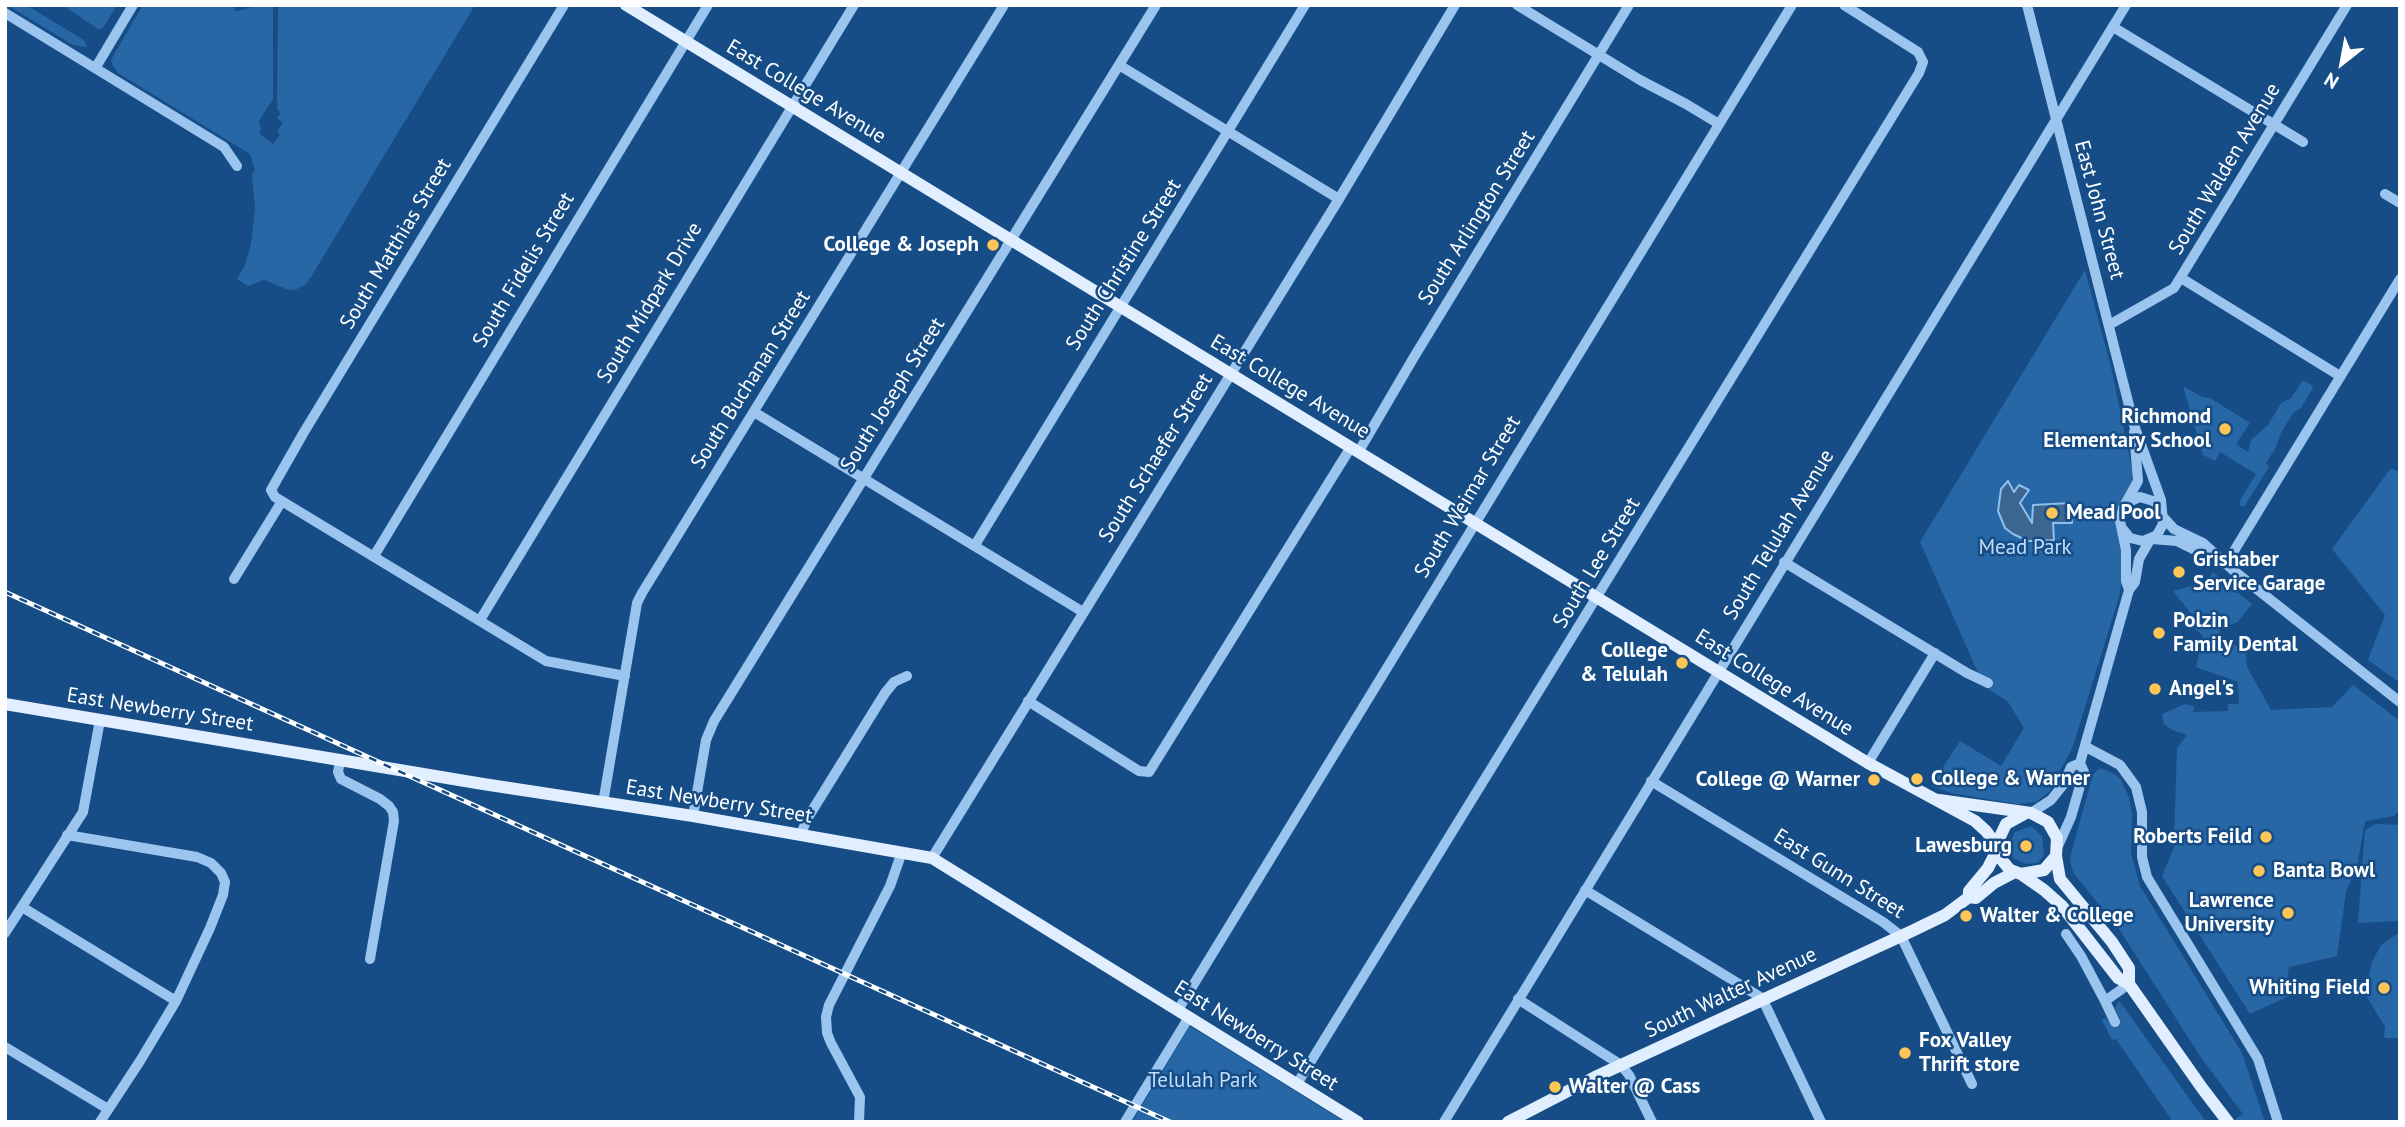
<!DOCTYPE html>
<html>
<head>
<meta charset="utf-8">
<style>
  body { margin:0 }
  #map { position:relative; width:2405px; height:1127px; overflow:hidden; background:#164d86; font-family:"PT Sans",sans-serif }
  canvas { display:block }
  .frame { position:absolute; inset:0; border:7px solid #fff; pointer-events:none }
  .north { position:absolute; left:2307px; top:28px; width:70px; height:70px; -webkit-text-stroke:5px #164d86; paint-order:stroke; rotate:211deg; font-size:19px; font-weight:700; line-height:28px; text-align:center; color:#fff }
  .north::after { content:''; display:block; margin:auto; width:24px; height:32px; background:#fff; clip-path:polygon(50% 0,100% 100%,50% 72%,0 100%) }
</style>
</head>
<body>
<div id="map">
<canvas width="2405" height="1127"></canvas>
<div class="frame"></div>
<div class="north">N</div>
</div>
<script>
const ctx = document.querySelector('canvas').getContext('2d');
ctx.lineJoin = 'round';
function fill(path, color) {
  ctx.fillStyle = color;
  ctx.fill(path, 'evenodd');
}
function poly(rows) {
  const path = new Path2D();
  for (const r of rows) {
    path.moveTo(r[0], r[1]);
    for (let i = 2; i < r.length; i += 2) path.lineTo(r[i], r[i + 1]);
  }
  return path;
}
function strokePath(path, color, width, dash) {
  ctx.strokeStyle = color;
  ctx.lineWidth = width;
  ctx.lineCap = dash ? 'butt' : 'round';
  ctx.setLineDash(dash || []);
  ctx.stroke(path);
}
function label(font, color, halo, rows, align = 'center') {
  ctx.font = font + ' "PT Sans",sans-serif';
  ctx.lineWidth = 5;
  ctx.setLineDash([]);
  ctx.textBaseline = 'middle';
  ctx.strokeStyle = halo;
  ctx.fillStyle = color;
  for (const [text, x, y, turn = 0] of rows) {
    ctx.save();
    ctx.translate(x, y);
    ctx.rotate((+turn || 0) * Math.PI / 180);
    ctx.textAlign = isNaN(turn) ? turn : align;
    if (halo) ctx.strokeText(text, 0, 0);
    ctx.fillText(text, 0, 0);
    ctx.restore();
  }
}
const green = poly([
  [7,5,26,5,84,40,87,47,73,45],
  [70,5,73,7,117,5,103,28,98,29,64,6],
  [143,5,233,5,235,11,238,11,258,5,273,5,273,99,259,121,261,129,259,133,273,144,280,135,277,131,283,123,277,118,281,113,277,109,278,5,475,5,311,277,305,285,297,289,289,290,264,280,248,286,237,279,245,265,251,244,255,208,252,175,255,170,250,154,118,73,113,66,111,60,116,51],
  [2085,270,2111,367,2132,469,2132,482,2127,495,2118,506,2116,517,2121,547,2122,580,2119,597,2073,746,2049,792,2036,802,2017,804,1951,793,1931,786,1960,741,2001,766,2024,728,2008,702,1984,686,1920,542],
  [2303,380,2313,386,2312,389,2301,408,2293,413,2281,433,2275,449,2266,463,2269,467,2244,507,2239,505,2241,499,2256,474,2220,452,2215,461,2203,455,2183,386,2202,397,2210,398,2250,423,2236,444,2248,452,2251,440,2268,425,2281,403,2291,398],
  [2391,468,2400,472,2400,683,2368,660,2385,615,2332,549],
  [2213,572,2252,604,2238,622,2221,628,2219,634,2246,653,2247,667,2271,710,2332,707,2353,685,2400,721,2400,809,2394,816,2365,821,2357,866,2346,892,2337,956,2289,967,2287,980,2289,996,2250,1014,2162,876,2176,843,2174,840,2177,748,2187,735,2172,730,2164,724,2162,714,2185,704,2194,706,2193,712,2228,711,2228,704,2239,704,2238,682,2196,667,2203,636,2194,628,2196,620,2173,591,2200,584,2207,580],
  [2100,768,2115,774,2121,780,2129,797,2132,815,2131,853,2140,886,2242,1053,2265,1122,2231,1122,2243,1114,2200,1056,2119,929,2074,874,2070,862,2071,854,2093,774],
  [2376,824,2400,825,2400,921,2358,923,2365,830],
  [2031,826,2042,836,2044,856,2037,863,2025,864,2013,858,2009,844,2015,832],
  [2400,932,2400,1038,2384,1038,2385,1027,2367,997,2368,980,2371,964,2381,945],
  [2119,1001,2123,1006,2206,1122,2173,1122,2116,1039,2112,1040,2102,1020,2106,1018,2112,1025,2121,1021,2115,1009],
  [1190,1026,1345,1122,1132,1122]
]);
const water = poly([
  [2008,481,2014,492,2019,485,2029,490,2020,503,2032,523,2033,505,2071,503,2072,523,2053,523,2054,540,2028,541,2013,534,2005,528,1998,511,2001,489,2008,481]
]);
const minor = poly([
  [564,5,304,432,271,490,275,497,546,661,625,676],
  [1517,5,1640,80,1686,104,1719,124],
  [2027,5,2134,425,2161,500,2162,511],
  [5,13,224,147,237,166],
  [2113,27,2303,142],
  [1119,65,1339,199],
  [96,67,133,5],
  [2385,194,2400,203],
  [2181,278,2340,376],
  [2109,325,2174,288,2347,5],
  [754,412,1083,612],
  [1359,451,1414,357,1629,5],
  [2163,517,2174,529,2203,543,2234,571,2400,702],
  [2122,528,2130,538,2143,541,2157,535,2163,524,2162,511,2153,501,2140,497,2129,502],
  [2152,539,2177,541,2203,554,2215,555],
  [975,545,1305,5],
  [374,556,708,5],
  [1784,562,1967,673,1988,683],
  [2226,564,2400,279],
  [234,579,282,501],
  [2129,590,2126,581,2126,550,2120,521,2123,508,2138,481,2134,432],
  [480,620,854,5],
  [1028,701,1139,771,1149,772,1351,447],
  [2086,747,2120,765,2136,787,2142,812,2142,857,2147,877,2258,1059,2278,1122],
  [340,760,338,772,341,779,380,799,389,806,393,812,394,821,370,959],
  [1868,763,1935,653],
  [1651,781,1883,922,1901,936,1972,1084],
  [603,803,637,603,642,593,1004,5],
  [2031,813,2051,800,2063,785,2071,767,2080,763],
  [693,816,706,740,714,721,1156,5],
  [801,834,807,819,885,693,894,682,907,676],
  [67,835,197,857,211,863,221,873,225,882,223,895,210,928,176,1001,140,1061,100,1122],
  [2058,846,2071,817,2084,772,2080,763,2129,590,2135,582,2139,559,2150,540],
  [932,858,1339,199,1455,5],
  [1585,890,1762,998,1821,1122],
  [22,907,176,1001],
  [5,933,83,812,100,720],
  [2066,934,2081,956,2105,1001,2129,984],
  [1518,999,1621,1065,1629,1075,1652,1122],
  [2105,1001,2115,1022],
  [1178,1010,1792,5],
  [5,1047,108,1109],
  [1297,1084,1919,73,1923,62,1918,52,1844,5],
  [859,1122,860,1097,831,1043,827,1033,826,1017,829,1005,890,886,902,852],
  [1125,1122,1189,1017],
  [1444,1122,2126,5]
]);
const major = poly([
  [626,5,1868,763,1975,821,1986,831,1998,847],
  [5,704,483,784,693,816,932,858,1358,1122],
  [1939,800,2031,813,2048,822,2057,838,2056,856,2044,870,2021,874,2010,870,2001,859,1997,850,1998,841,2006,824,2026,813],
  [2056,856,2060,879,2112,942,2129,968,2129,984],
  [2021,874,2044,890,2062,906,2118,978,2129,984,2202,1088,2228,1122],
  [1969,897,1969,891,1988,868,1997,850],
  [1508,1122,1595,1077,1912,931,1945,915,1969,897,1976,898,1994,883,2015,872]
]);
const rail = poly([
  [5,592,1170,1122]
]);
const markers = [
  [993,245,7,"#ffc657"],
  [2225,429,7,"#ffc657"],
  [2052,513,7,"#ffc657"],
  [2179,572,7,"#ffc657"],
  [2159,633,7,"#ffc657"],
  [1682,663,7,"#ffc657"],
  [2155,689,7,"#ffc657"],
  [1917,779,7,"#ffc657"],
  [1874,780,7,"#ffc657"],
  [2266,837,7,"#ffc657"],
  [2026,846,7,"#ffc657"],
  [2259,871,7,"#ffc657"],
  [2288,913,7,"#ffc657"],
  [1966,916,7,"#ffc657"],
  [2384,988,7,"#ffc657"],
  [1905,1053,7,"#ffc657"],
  [1555,1087,7,"#ffc657"]
];
const streetNames = [
  ["East College Avenue",806,92,31],
  ["South Walden Avenue",2225,169,-59],
  ["East John Street",2099,210,75],
  ["South Arlington Street",1477,218,-58],
  ["South Matthias Street",396,244,-59],
  ["South Christine Street",1124,265,-58],
  ["South Fidelis Street",524,270,-59],
  ["South Midpark Drive",650,303,-59],
  ["South Buchanan Street",751,380,-58],
  ["East College Avenue",1290,387,31],
  ["South Joseph Street",893,395,-58],
  ["South Schaefer Street",1156,458,-58],
  ["South Weimar Street",1468,497,-59],
  ["South Telulah Avenue",1779,535,-59],
  ["South Lee Street",1597,563,-59],
  ["East College Avenue",1774,683,32],
  ["East Newberry Street",160,710,9],
  ["East Newberry Street",719,802,9],
  ["East Gunn Street",1839,874,32],
  ["South Walter Avenue",1731,993,-25],
  ["East Newberry Street",1256,1036,32]
];
const poiNames = [
  ["College & Joseph",979,245,"right"],
  ["Richmond",2211,417,"right"],
  ["Elementary School",2211,441,"right"],
  ["Mead Pool",2066,513],
  ["Grishaber",2193,560],
  ["Service Garage",2193,584],
  ["Polzin",2173,621],
  ["Family Dental",2173,645],
  ["College",1668,651,"right"],
  ["& Telulah",1668,675,"right"],
  ["Angel's",2169,689],
  ["College & Warner",1931,779],
  ["College @ Warner",1860,780,"right"],
  ["Roberts Feild",2252,837,"right"],
  ["Lawesburg",2012,846,"right"],
  ["Banta Bowl",2273,871],
  ["Lawrence",2274,901,"right"],
  ["University",2274,925,"right"],
  ["Walter & College",1980,916],
  ["Whiting Field",2370,988,"right"],
  ["Fox Valley",1919,1041],
  ["Thrift store",1919,1065],
  ["Walter @ Cass",1569,1087]
];
const parkNames = [
  ["Mead Park",2025,548],
  ["Telulah Park",1203,1081]
];
fill(green, '#2867a5');
fill(water, '#3c658f');
strokePath(water, '#8dc0f1', 2);
strokePath(minor, '#9bc5ee', 10);
strokePath(major, '#e1eeff', 12);
strokePath(rail, '#fff', 5);
strokePath(rail, '#164d86', 2.5, [8]);
for (const [x, y, r, color] of markers) {
  const dot = new Path2D();
  dot.arc(x, y, r, 0, 2 * Math.PI);
  ctx.fillStyle = color;
  ctx.fill(dot);
  strokePath(dot, '#164d86', 2.5);
}
label('21px', '#fff', '#164d86', streetNames);
label('bold 21px', '#fff', '#164d86', poiNames, 'left');
label('21px', '#c0defa', '#164d86', parkNames);
</script>
</body>
</html>
